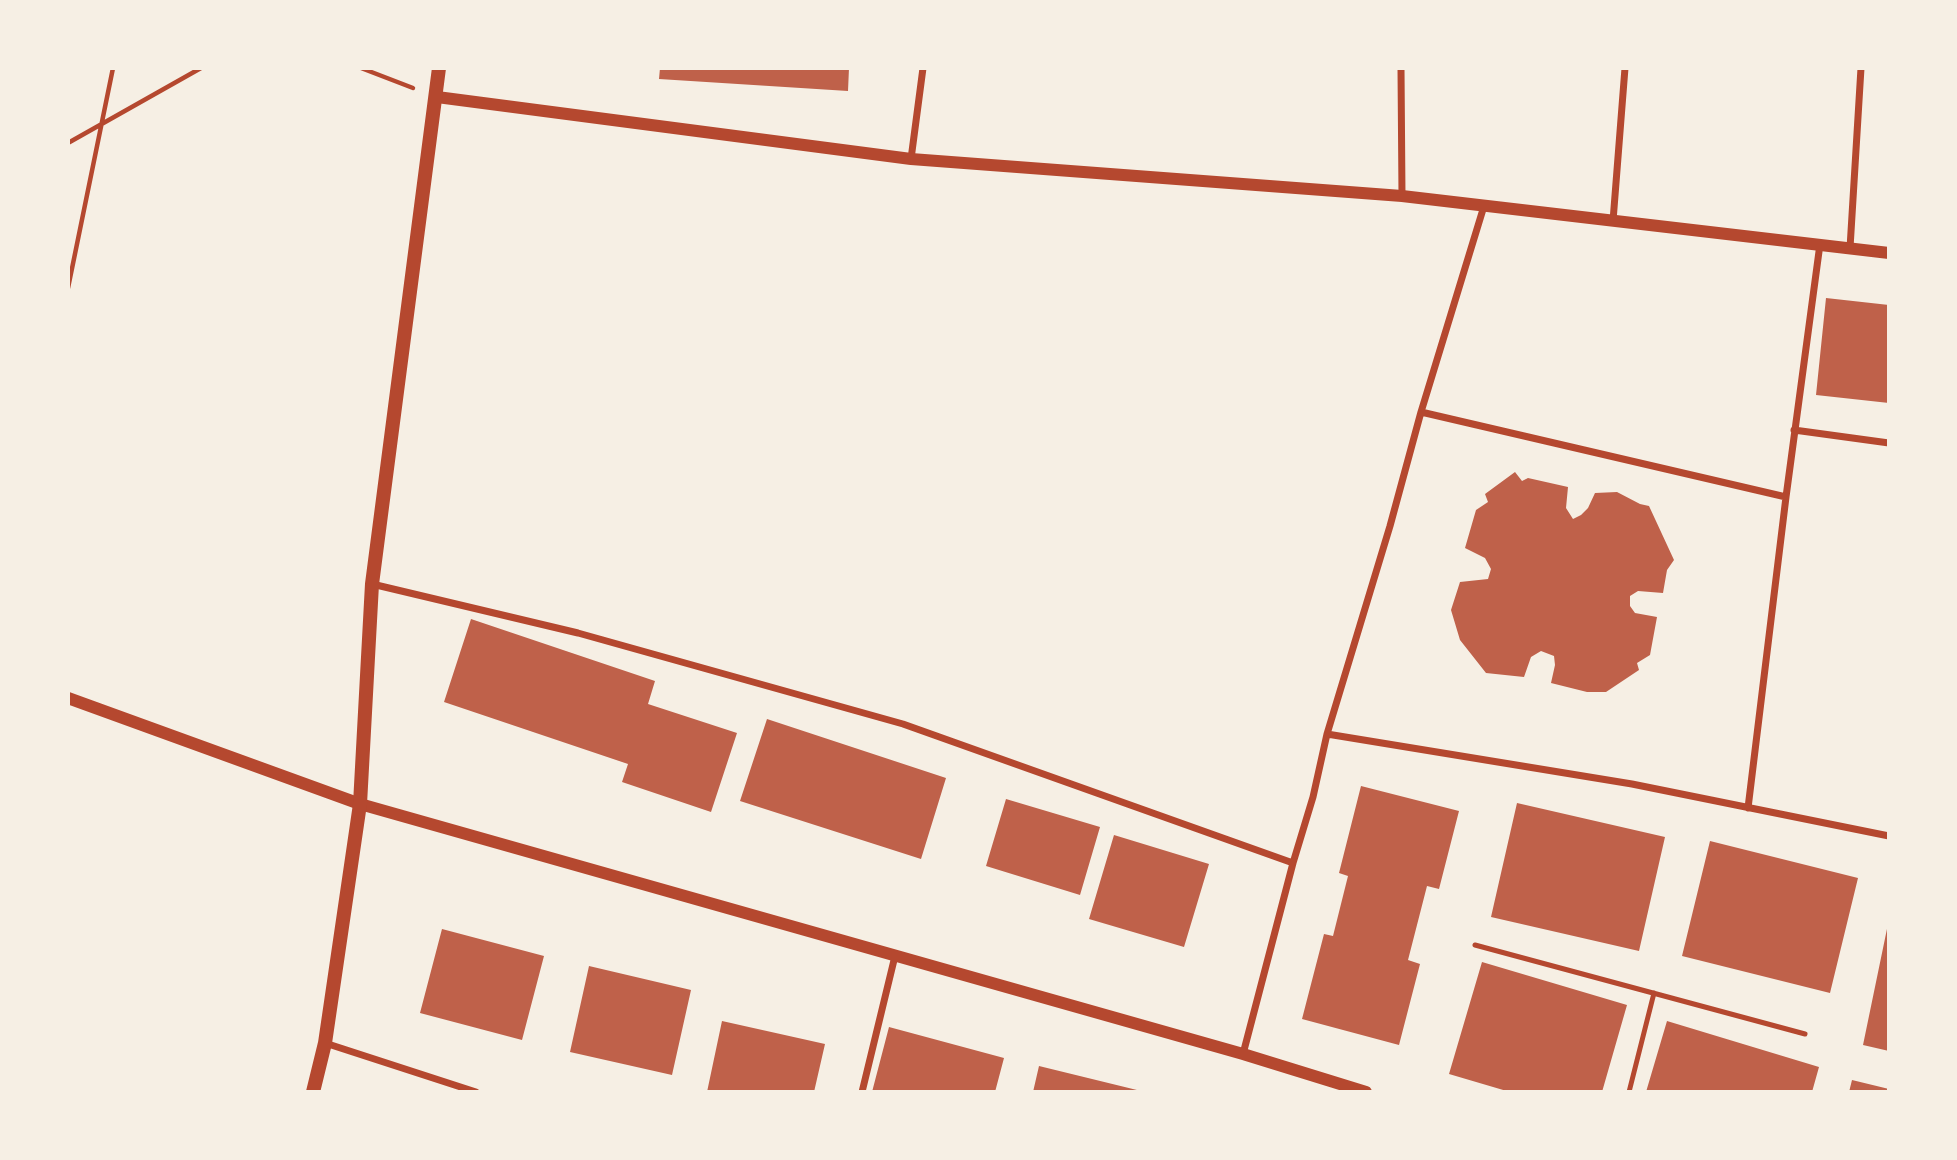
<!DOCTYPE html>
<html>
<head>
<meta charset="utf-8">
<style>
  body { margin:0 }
  #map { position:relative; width:1957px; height:1160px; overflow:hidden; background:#f6efe4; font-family:"Libre Baskerville",serif }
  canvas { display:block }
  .frame { position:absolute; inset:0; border:70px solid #f6efe4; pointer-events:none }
</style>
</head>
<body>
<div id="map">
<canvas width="1957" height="1160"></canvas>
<div class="frame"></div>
</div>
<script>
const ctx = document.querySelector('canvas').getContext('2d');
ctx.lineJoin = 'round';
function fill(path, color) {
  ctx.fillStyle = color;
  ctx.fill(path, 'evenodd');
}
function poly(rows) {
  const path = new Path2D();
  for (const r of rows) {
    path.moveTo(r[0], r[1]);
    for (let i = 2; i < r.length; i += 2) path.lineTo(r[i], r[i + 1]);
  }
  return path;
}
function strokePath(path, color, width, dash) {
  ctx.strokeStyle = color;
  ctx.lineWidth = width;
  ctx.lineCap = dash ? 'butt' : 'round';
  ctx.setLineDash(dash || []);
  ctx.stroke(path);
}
const building = poly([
  [660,68,849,68,848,91,659,79],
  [1826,298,1889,305,1889,403,1816,395],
  [1515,472,1522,481,1528,478,1568,487,1566,508,1573,519,1581,515,1588,508,1595,493,1617,492,1640,504,1649,506,1674,560,1667,570,1663,593,1638,591,1630,596,1630,606,1635,613,1657,617,1650,655,1637,663,1639,670,1606,692,1587,692,1551,683,1555,665,1554,656,1541,651,1531,657,1524,677,1486,673,1460,640,1451,610,1460,582,1488,579,1491,569,1485,558,1465,548,1476,510,1488,502,1485,494],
  [471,619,655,681,648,704,737,733,711,812,622,782,628,764,444,702],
  [767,719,946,778,921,859,740,801],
  [1361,786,1459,811,1439,889,1427,886,1408,960,1420,964,1399,1045,1302,1019,1324,934,1333,936,1348,876,1339,873],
  [1006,799,1100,827,1080,895,986,866],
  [1517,803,1665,837,1639,951,1491,917],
  [1114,835,1209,864,1184,947,1089,919],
  [1710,841,1858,878,1830,993,1682,956],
  [1888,924,1889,924,1889,1051,1863,1045],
  [442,929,544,956,522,1040,420,1013],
  [1482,962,1627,1005,1602,1092,1510,1092,1449,1074],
  [589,966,691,990,672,1075,570,1052],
  [722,1021,825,1044,814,1092,707,1092],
  [1667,1021,1819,1067,1812,1092,1646,1092],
  [889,1027,1004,1058,995,1092,872,1092],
  [1039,1066,1141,1091,1140,1092,1033,1092],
  [1852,1080,1889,1089,1889,1092,1849,1092]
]);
const path = poly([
  [361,68,413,88],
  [68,143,201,68],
  [68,288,113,68]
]);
const service = poly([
  [1475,945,1805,1034],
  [1629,1092,1654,993]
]);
const minor = poly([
  [1401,68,1402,196],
  [911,159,923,68],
  [1613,221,1625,68],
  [1850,248,1861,68],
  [1421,412,1786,497],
  [1794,430,1889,443],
  [372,584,578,633,903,724,1293,863],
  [1327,734,1632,784,1889,836],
  [1748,808,1786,497,1820,244],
  [325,1043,476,1092],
  [1243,1054,1293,863,1313,797,1327,734,1390,526,1421,412,1484,206],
  [862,1092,895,956]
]);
const tertiary = poly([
  [437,97,911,159,1402,196,1889,253],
  [68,698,360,804,1243,1054,1366,1092]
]);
const secondary = poly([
  [313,1092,325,1043,360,804,372,584,439,68]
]);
fill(building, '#bf614a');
strokePath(path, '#b5482f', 4.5);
strokePath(service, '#b5482f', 5);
strokePath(minor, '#b5482f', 7);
strokePath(tertiary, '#b5482f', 12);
strokePath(secondary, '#b5482f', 14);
</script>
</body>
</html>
